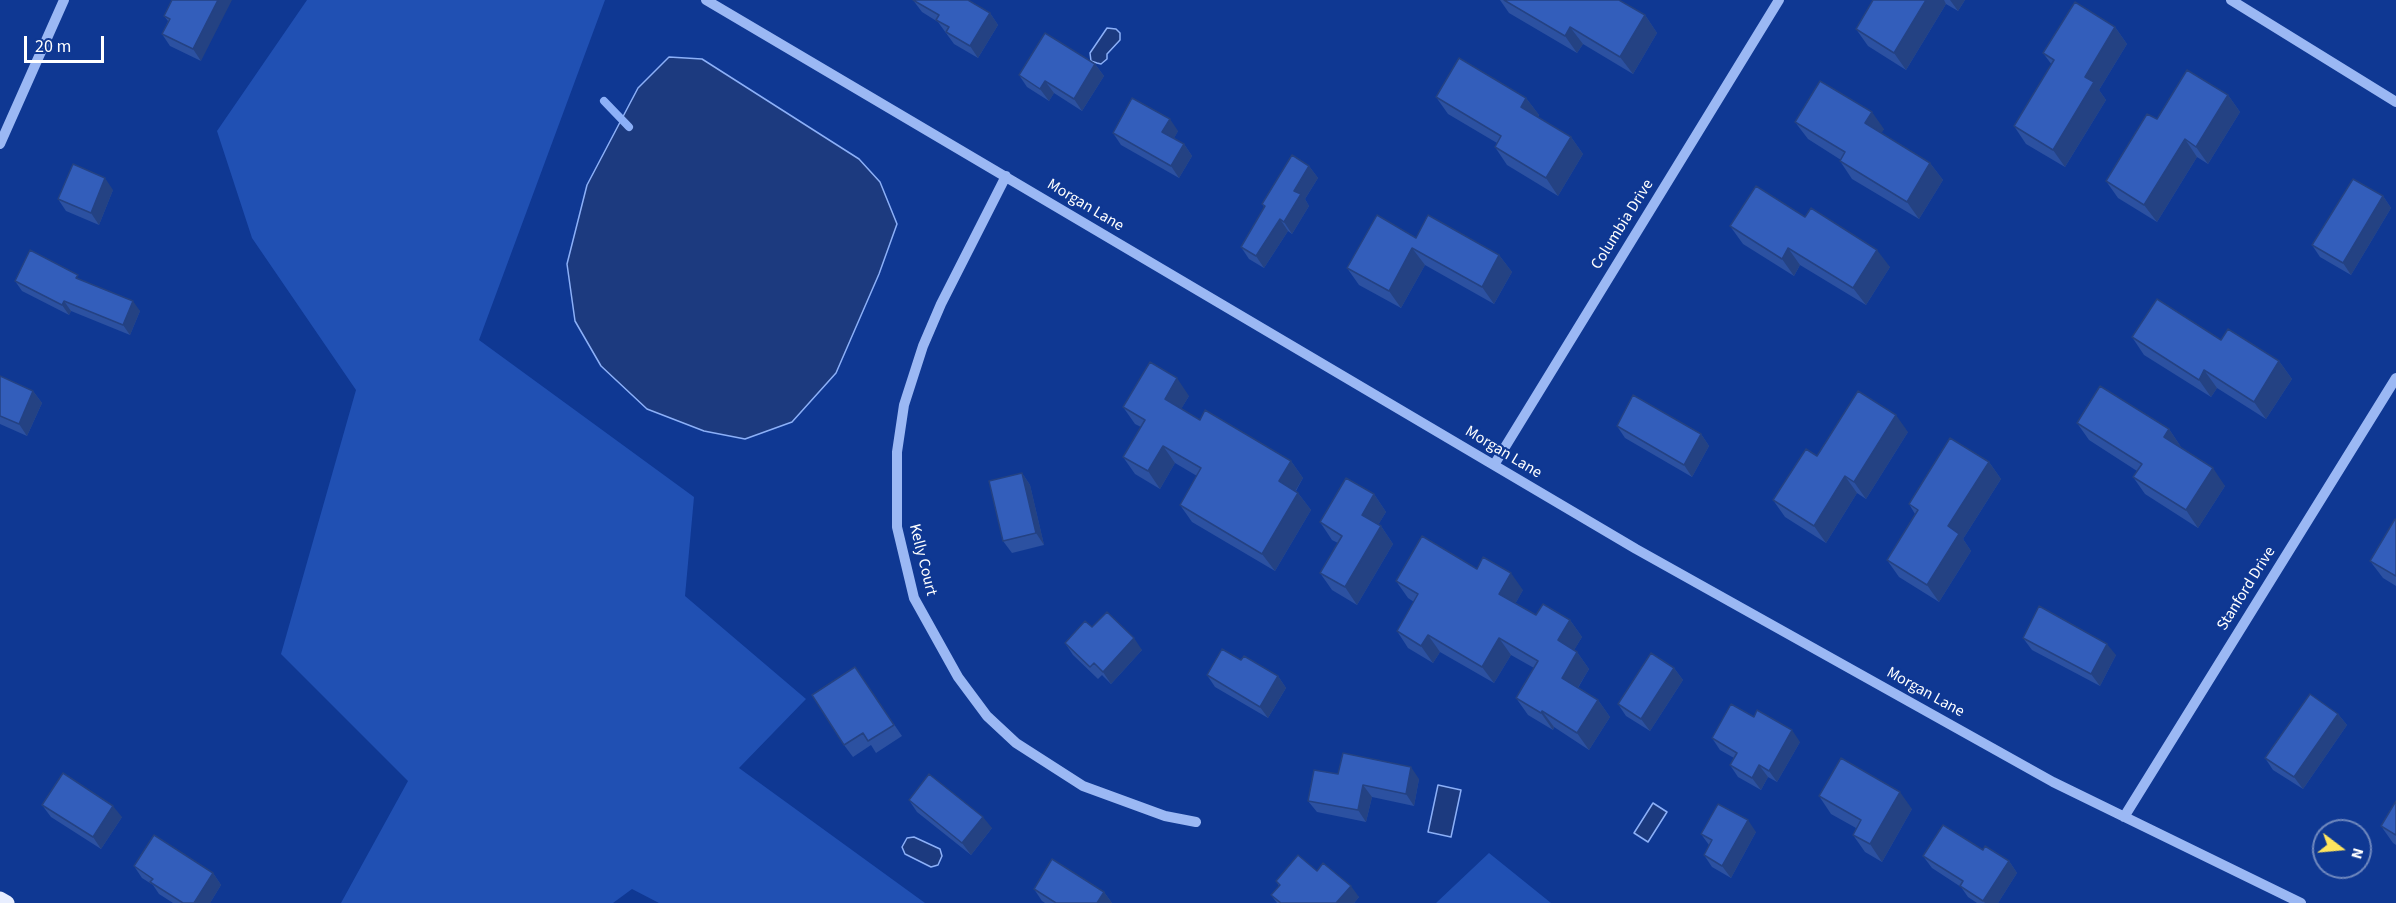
<!DOCTYPE html>
<html>
<head>
<meta charset="utf-8">
<style>
  body { margin:0 }
  #map { position:relative; width:2396px; height:903px; overflow:hidden; background:#0f3893; font-family:"Source Sans 3",sans-serif }
  canvas { display:block }
  .north { position:absolute; left:2312px; top:819px; width:60px; height:60px; box-sizing:border-box; background:#0f3893; border:2px solid #6f88be; border-radius:50%; rotate:106deg; font-size:16px; font-weight:700; line-height:24px; text-align:center; color:#fff }
  .north::after { content:''; display:block; margin:auto; width:21px; height:27px; background:#ffe55e; clip-path:polygon(50% 0,100% 100%,50% 72%,0 100%) }
  .scale { position:absolute; left:24px; top:36px; width:80px; height:27px; box-sizing:border-box; border:3px solid #fff; border-top:0; padding-left:8px; font-size:18px; line-height:21px; white-space:nowrap; color:#fff; -webkit-text-stroke:4px #0f3893; paint-order:stroke }
</style>
</head>
<body>
<div id="map">
<canvas width="2396" height="903"></canvas>
<div class="north">N</div>
<div class="scale">20 m</div>
</div>
<script>
const ctx = document.querySelector('canvas').getContext('2d');
ctx.lineJoin = 'round';
function fill(path, color) {
  ctx.fillStyle = color;
  ctx.fill(path, 'evenodd');
}
function poly(rows) {
  const path = new Path2D();
  for (const r of rows) {
    path.moveTo(r[0], r[1]);
    for (let i = 2; i < r.length; i += 2) path.lineTo(r[i], r[i + 1]);
  }
  return path;
}
function strokePath(path, color, width, dash) {
  ctx.strokeStyle = color;
  ctx.lineWidth = width;
  ctx.lineCap = dash ? 'butt' : 'round';
  ctx.setLineDash(dash || []);
  ctx.stroke(path);
}
function label(font, color, halo, rows, align = 'center') {
  ctx.font = font + ' "Source Sans 3",sans-serif';
  ctx.lineWidth = 4.5;
  ctx.setLineDash([]);
  ctx.textBaseline = 'middle';
  ctx.strokeStyle = halo;
  ctx.fillStyle = color;
  for (const [text, x, y, turn = 0] of rows) {
    ctx.save();
    ctx.translate(x, y);
    ctx.rotate((+turn || 0) * Math.PI / 180);
    ctx.textAlign = isNaN(turn) ? turn : align;
    if (halo) ctx.strokeText(text, 0, 0);
    ctx.fillText(text, 0, 0);
    ctx.restore();
  }
}
const green = poly([
  [307,0,605,0,479,340,694,497,685,596,806,699,739,768,925,903,659,903,632,889,613,903,341,903,408,781,281,654,356,390,252,238,217,131],
  [1489,853,1551,903,1436,903]
]);
const water = poly([
  [1107,28,1116,29,1120,33,1120,40,1107,54,1107,59,1101,64,1097,63,1091,61,1090,53,1107,28],
  [669,57,702,59,859,159,880,182,897,224,879,274,836,373,792,422,745,439,704,431,647,409,601,366,575,321,567,264,587,185,638,88,669,57],
  [1438,785,1461,790,1451,837,1428,832,1438,785],
  [1653,803,1667,812,1648,842,1634,833,1653,803],
  [914,837,940,849,942,856,938,865,931,867,905,854,902,847,907,838,914,837]
]);
const stream = poly([
  [604,101,629,127]
]);
const minor = poly([
  [706,0,1636,549,2053,782,2301,903],
  [2231,0,2396,102],
  [0,144,64,0],
  [1006,176,941,304,923,346,904,405,897,452,897,527,914,598,958,677,987,716,1016,743,1083,786,1165,816,1196,822],
  [1494,465,1779,0],
  [2124,817,2396,378]
]);
const major = poly([
  [0,899,7,903]
]);
const wall = poly([
  [172,0,201,61,170,46,162,34,168,21,164,16],
  [913,0,990,13,998,25,978,58,954,44,938,22,922,12],
  [1500,0,1619,0,1645,15,1657,33,1633,74,1583,44,1577,53,1509,13],
  [1873,0,1965,0,1958,11,1946,4,1906,70,1868,46,1856,29],
  [2115,27,2127,44,2099,90,2106,100,2065,167,2026,144,2014,126,2052,65,2043,53],
  [1095,64,1104,76,1082,111,1054,93,1049,101,1027,87,1019,75],
  [2228,95,2240,112,2208,164,2197,157,2157,222,2118,198,2106,181,2157,119],
  [1436,97,1526,98,1539,115,1538,117,1571,137,1583,154,1558,196,1507,165,1495,147,1497,143,1448,114],
  [1795,122,1884,129,1881,133,1930,163,1943,180,1919,219,1852,179,1840,161,1841,160,1808,139],
  [1178,131,1174,138,1184,144,1192,156,1179,178,1121,145,1113,133],
  [1309,166,1318,178,1305,199,1309,206,1292,234,1288,231,1264,268,1249,259,1241,247,1264,207,1262,204],
  [113,190,99,225,66,211,58,199],
  [2383,196,2391,208,2351,275,2320,257,2312,245],
  [1805,217,1890,267,1866,305,1800,265,1794,276,1743,244,1730,226],
  [1416,238,1499,255,1512,272,1494,304,1425,265,1401,308,1359,285,1347,268],
  [81,280,140,311,130,335,71,311,69,315,22,291,15,281],
  [2132,337,2221,340,2279,361,2292,379,2266,419,2217,388,2211,397,2144,355],
  [0,376,33,391,42,403,27,436,0,424],
  [1189,396,1181,409,1200,420,1291,461,1303,478,1296,491,1298,493,1311,510,1275,571,1192,522,1180,505,1197,476,1175,463,1160,489,1135,474,1123,457,1141,427,1135,424,1123,407],
  [2077,423,2169,429,2181,447,2181,448,2225,486,2198,528,2145,494,2133,477,2137,471,2089,440],
  [1617,426,1701,434,1709,446,1692,477,1625,438],
  [1908,432,1866,499,1857,493,1826,543,1785,517,1773,500,1817,456],
  [1989,462,2001,479,1963,539,1971,551,1939,602,1899,577,1887,560,1915,514,1909,504],
  [1022,473,1030,485,1044,545,1012,553,1003,541],
  [1374,494,1386,512,1378,525,1381,526,1393,544,1357,605,1332,590,1320,573,1338,543,1332,540,1320,522],
  [2396,520,2396,586,2383,578,2370,561],
  [1396,581,1523,590,1515,604,1536,615,1570,620,1582,637,1574,650,1577,652,1589,669,1578,688,1598,700,1610,717,1589,750,1554,727,1553,730,1528,715,1516,698,1534,668,1511,655,1494,683,1440,652,1433,663,1408,648,1397,631,1414,602,1408,598],
  [1092,627,1142,650,1111,684,1102,675,1098,679,1073,655,1065,643],
  [2023,638,2116,655,2100,686,2032,650],
  [1241,660,1278,676,1286,688,1268,718,1215,687,1207,675],
  [855,667,902,736,876,753,871,745,853,757,844,745],
  [1674,668,1683,680,1650,731,1626,716,1618,704],
  [2338,714,2347,725,2303,789,2273,770,2265,758],
  [1712,738,1800,742,1777,782,1768,777,1761,790,1738,777,1730,765,1734,758,1720,750],
  [1338,774,1419,779,1414,806,1372,797,1366,822,1317,812,1308,801],
  [1819,796,1912,809,1882,862,1865,852,1853,835,1856,828,1831,814],
  [909,800,992,828,971,855,917,812],
  [2396,801,2396,845,2393,843,2381,826],
  [42,805,122,817,101,849,51,817],
  [1756,832,1731,878,1712,867,1704,855,1709,845,1701,834],
  [1983,850,2009,861,2017,873,1998,903,1977,903,1968,897,1961,887,1932,868,1923,856],
  [134,866,213,873,221,885,210,903,173,903,159,894,153,885,142,878],
  [1317,871,1359,897,1354,903,1277,903,1271,895,1279,886,1276,881],
  [1034,889,1104,892,1112,903,1045,903,1042,901]
]);
const shadedWall = poly([
  [218,0,232,0,201,61,193,49],
  [1926,0,1944,0,1946,4,1906,70,1894,53],
  [1950,0,1965,0,1958,11],
  [990,13,998,25,978,58,970,46],
  [1645,15,1657,33,1633,74,1620,57],
  [1570,27,1583,44,1577,53,1565,36],
  [2115,27,2127,44,2099,90,2106,100,2065,167,2053,150,2085,77],
  [1095,64,1104,76,1082,111,1074,99],
  [1045,81,1054,93,1049,101,1040,89],
  [2228,95,2240,112,2208,164,2196,147],
  [1526,98,1539,115,1533,125,1521,107],
  [1872,112,1884,129,1877,141,1865,123],
  [1170,119,1178,131,1171,144,1162,132],
  [1571,137,1583,154,1558,196,1546,178],
  [2185,139,2197,157,2157,222,2144,205],
  [1184,144,1192,156,1179,178,1171,166],
  [1930,163,1943,180,1919,219,1907,202],
  [1309,166,1318,178,1305,199,1309,206,1292,234,1284,222,1294,191],
  [105,178,113,190,99,225,91,213],
  [2383,196,2391,208,2351,275,2343,263],
  [1280,219,1288,231,1264,268,1256,256],
  [1412,248,1425,265,1401,308,1389,291],
  [1788,248,1800,265,1794,276,1782,259],
  [1877,250,1890,267,1866,305,1853,288],
  [1499,255,1512,272,1494,304,1482,287],
  [64,301,71,311,69,315,62,305],
  [133,301,140,311,130,335,123,325],
  [2279,361,2292,379,2266,419,2254,402],
  [2204,370,2217,388,2211,397,2199,380],
  [1177,378,1189,396,1177,416,1165,399],
  [33,391,42,403,27,436,19,424],
  [1896,415,1908,432,1866,499,1854,482],
  [2169,429,2181,447,2176,455,2164,437],
  [1701,434,1709,446,1692,477,1684,465],
  [1163,446,1175,463,1160,489,1148,471],
  [1291,461,1303,478,1291,498,1279,481],
  [1989,462,2001,479,1963,539,1971,551,1939,602,1927,585,1948,526],
  [2213,468,2225,486,2198,528,2186,510],
  [1022,473,1030,485,1044,545,1036,533],
  [1845,476,1857,493,1826,543,1814,526],
  [1298,493,1311,510,1275,571,1262,554],
  [1374,494,1386,512,1374,532,1362,515],
  [1381,526,1393,544,1357,605,1345,587],
  [1511,573,1523,590,1511,611,1499,594],
  [1570,620,1582,637,1570,657,1558,640],
  [1428,635,1440,652,1433,663,1421,646],
  [1134,638,1142,650,1111,684,1103,672],
  [1499,638,1511,655,1494,683,1482,667],
  [2107,644,2116,655,2100,686,2091,674],
  [1577,652,1589,669,1574,694,1562,678],
  [1674,668,1683,680,1650,731,1641,719],
  [1278,676,1286,688,1268,718,1260,707],
  [1598,700,1610,717,1589,750,1577,733],
  [1542,711,1554,727,1553,730,1541,713],
  [2338,714,2347,725,2303,789,2294,777],
  [1792,730,1800,742,1777,782,1769,771],
  [1759,765,1768,777,1761,790,1752,778],
  [1411,767,1419,779,1414,806,1406,794],
  [1363,785,1372,797,1366,822,1358,810],
  [1900,792,1912,809,1882,862,1870,844],
  [113,806,122,817,101,849,93,837],
  [983,817,992,828,971,855,962,843],
  [1748,820,1756,832,1731,878,1722,866],
  [2009,861,2017,873,1998,903,1985,903,1983,901],
  [213,873,221,885,210,903,194,903],
  [1351,886,1359,897,1354,903,1336,903],
  [1104,892,1112,903,1097,903]
]);
const building = poly([
  [172,0,218,0,193,49,162,34,170,19,164,16,172,0],
  [913,0,968,0,990,13,970,46,946,32,949,27,936,20,939,15,913,0],
  [1504,0,1619,0,1645,15,1620,57,1570,27,1565,36,1504,0],
  [1873,0,1926,0,1894,53,1856,29,1873,0],
  [2075,2,2115,27,2085,77,2094,82,2053,150,2014,126,2054,60,2043,53,2075,2],
  [1045,33,1095,64,1074,99,1045,81,1040,89,1019,75,1045,33],
  [1459,58,1526,98,1521,107,1571,137,1546,178,1495,147,1501,136,1436,97,1459,58],
  [2187,70,2228,95,2196,147,2185,139,2144,205,2106,181,2147,114,2157,119,2187,70],
  [1820,81,1872,112,1865,123,1930,163,1907,202,1840,161,1845,152,1795,122,1820,81],
  [1132,98,1170,119,1162,132,1184,144,1171,166,1113,133,1132,98],
  [1292,155,1309,166,1294,191,1301,194,1284,222,1280,219,1256,256,1241,247,1265,206,1262,204,1292,155],
  [73,164,105,178,91,213,58,199,73,164],
  [2353,179,2383,196,2343,263,2312,245,2353,179],
  [1756,186,1805,217,1811,208,1877,250,1853,288,1788,248,1782,259,1730,226,1756,186],
  [1377,215,1416,238,1428,215,1499,255,1482,287,1412,248,1389,291,1347,268,1377,215],
  [30,250,78,275,76,278,133,301,123,325,64,301,62,305,15,281,30,250],
  [2157,299,2221,340,2228,329,2279,361,2254,402,2204,370,2199,380,2132,337,2157,299],
  [1150,362,1177,378,1165,399,1200,420,1205,410,1291,461,1279,481,1298,493,1262,554,1180,505,1201,468,1163,446,1148,471,1123,457,1145,420,1123,407,1150,362],
  [0,376,33,391,19,424,0,416,0,376],
  [2100,386,2169,429,2164,437,2213,468,2186,510,2133,477,2142,464,2077,423,2100,386],
  [1858,391,1896,415,1854,482,1845,476,1814,526,1773,500,1806,449,1817,456,1858,391],
  [1633,395,1701,434,1684,465,1617,426,1633,395],
  [1950,438,1989,462,1948,526,1959,534,1927,585,1887,560,1918,510,1909,504,1950,438],
  [1022,473,1036,533,1003,541,989,481,1022,473],
  [1346,478,1374,494,1362,515,1381,526,1345,587,1320,573,1342,536,1320,522,1346,478],
  [2395,519,2396,520,2396,576,2370,561,2395,519],
  [1422,536,1477,569,1483,557,1511,573,1499,594,1536,615,1543,604,1570,620,1558,640,1577,652,1562,678,1598,700,1577,733,1542,711,1541,713,1516,698,1538,661,1499,638,1482,667,1428,635,1421,646,1397,631,1418,594,1396,581,1422,536],
  [2039,606,2107,644,2091,674,2023,638,2039,606],
  [1107,612,1134,638,1103,672,1094,663,1090,667,1065,643,1085,621,1092,627,1107,612],
  [1222,649,1241,660,1244,656,1278,676,1260,707,1207,675,1222,649],
  [1651,653,1674,668,1641,719,1618,704,1651,653],
  [855,667,894,725,868,741,863,733,844,745,812,695,855,667],
  [2310,694,2338,714,2294,777,2265,758,2310,694],
  [1731,704,1754,717,1757,710,1792,730,1769,771,1759,765,1752,778,1730,765,1737,753,1712,738,1731,704],
  [1343,753,1411,767,1406,794,1363,785,1358,810,1308,801,1314,770,1338,774,1343,753],
  [1841,758,1900,792,1870,844,1853,835,1861,820,1819,796,1841,758],
  [63,773,113,806,93,837,42,805,63,773],
  [929,774,983,817,962,843,909,800,929,774],
  [2396,801,2396,835,2381,826,2396,801],
  [1718,804,1748,820,1722,866,1704,855,1712,840,1701,834,1718,804],
  [1943,825,1983,850,1985,846,2009,861,1983,901,1960,886,1963,881,1923,856,1943,825],
  [154,835,213,873,194,903,183,903,150,882,153,879,134,866,154,835],
  [1298,855,1317,871,1323,863,1351,886,1336,903,1281,903,1271,895,1280,885,1276,881,1298,855],
  [1052,859,1104,892,1097,903,1056,903,1034,889,1052,859]
]);
const streetNames = [
  ["Morgan Lane",1085,206,31],
  ["Columbia Drive",1623,225,-58],
  ["Morgan Lane",1503,453,31],
  ["Kelly Court",922,560,76],
  ["Stanford Drive",2247,589,-58],
  ["Morgan Lane",1925,693,29]
];
fill(green, '#2050b3');
fill(water, '#1c3a7f');
strokePath(water, '#8cb0f8', 1.5);
strokePath(stream, '#8cb0f8', 8);
strokePath(minor, '#9bb8f4', 10);
strokePath(major, '#e8eeff', 15);
fill(wall, '#2c51a1');
fill(shadedWall, '#244283');
fill(building, '#335ebb');
strokePath(building, '#244283', 1.5);
label('16px', '#fff', '#0f3893', streetNames);
</script>
</body>
</html>
